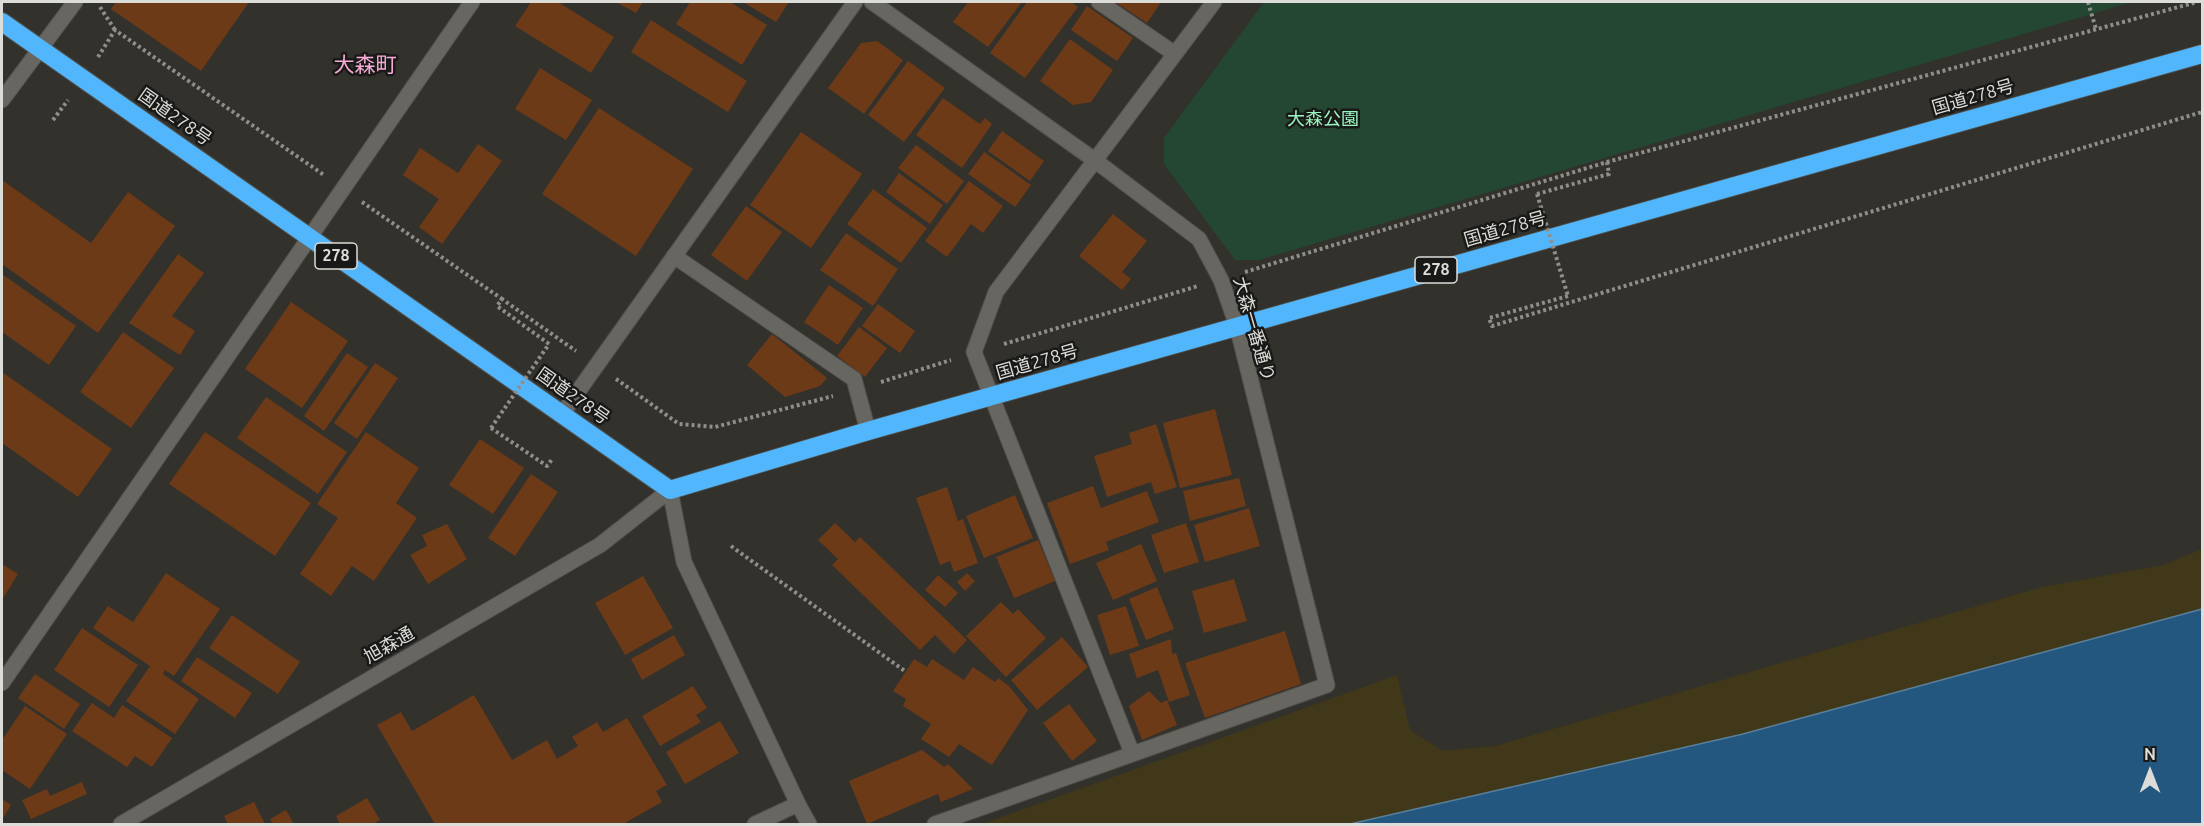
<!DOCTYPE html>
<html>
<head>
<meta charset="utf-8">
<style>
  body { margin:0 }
  #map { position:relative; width:2204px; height:826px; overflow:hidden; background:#32312c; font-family:Ubuntu,sans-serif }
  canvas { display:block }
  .frame { position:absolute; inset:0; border:3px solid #dcdcd9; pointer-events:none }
  .north { position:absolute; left:2120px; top:742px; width:60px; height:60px; -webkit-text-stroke:4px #191917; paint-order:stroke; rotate:0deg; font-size:16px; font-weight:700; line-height:24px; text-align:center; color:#dcdcd9 }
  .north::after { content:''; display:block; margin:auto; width:21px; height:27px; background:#dcdcd9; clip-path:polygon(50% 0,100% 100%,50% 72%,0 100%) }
</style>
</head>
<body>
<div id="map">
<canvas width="2204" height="826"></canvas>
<div class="frame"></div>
<div class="north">N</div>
</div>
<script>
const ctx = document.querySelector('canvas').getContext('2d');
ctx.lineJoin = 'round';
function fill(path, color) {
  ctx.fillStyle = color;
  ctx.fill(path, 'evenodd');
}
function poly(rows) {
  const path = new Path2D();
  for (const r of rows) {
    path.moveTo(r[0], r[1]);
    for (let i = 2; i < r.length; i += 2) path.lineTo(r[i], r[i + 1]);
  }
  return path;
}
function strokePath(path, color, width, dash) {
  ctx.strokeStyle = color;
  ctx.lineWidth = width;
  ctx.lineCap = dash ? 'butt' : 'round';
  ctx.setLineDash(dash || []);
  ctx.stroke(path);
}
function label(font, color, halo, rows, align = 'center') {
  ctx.font = font + ' Ubuntu,"Noto Sans JP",sans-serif';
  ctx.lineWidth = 5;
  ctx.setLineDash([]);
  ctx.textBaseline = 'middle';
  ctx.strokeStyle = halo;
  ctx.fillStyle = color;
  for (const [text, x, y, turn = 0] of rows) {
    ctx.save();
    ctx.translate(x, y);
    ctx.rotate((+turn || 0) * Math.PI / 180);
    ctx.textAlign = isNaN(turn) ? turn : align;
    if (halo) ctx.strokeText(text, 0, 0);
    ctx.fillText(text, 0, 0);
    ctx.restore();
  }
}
const green = poly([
  [1264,2,2132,2,1259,260,1235,260,1164,164,1164,138]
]);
const sand = poly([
  [2202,549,2202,609,1743,734,1350,824,982,824,1397,675,1410,730,1443,751,1495,746,2042,587,2164,565]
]);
const water = poly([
  [2202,609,2202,824,1350,824,1743,734,2202,609]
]);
const building = poly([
  [116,2,249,2,201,71,111,9],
  [531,2,558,2,614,37,591,73,515,26],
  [616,2,643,2,636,13],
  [690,2,730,2,767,25,742,65,676,24],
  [743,2,789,2,776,22],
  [968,2,1022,2,988,47,953,22],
  [1027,2,1071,2,1078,7,1025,78,990,53],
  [1115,2,1161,2,1147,23],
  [1087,6,1133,38,1117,61,1071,30],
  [651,20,747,81,728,112,631,52],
  [1070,39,1113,70,1091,102,1073,105,1040,81],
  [877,41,903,60,864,114,828,88,861,43],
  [908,61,945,88,904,142,868,115],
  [540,68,592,100,566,140,515,109],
  [943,98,980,124,985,118,992,124,962,168,916,135],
  [599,108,693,169,636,256,542,194],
  [1002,131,1044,161,1030,181,988,151],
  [801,132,862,174,811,248,750,205],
  [478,144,502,161,442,244,419,227,439,199,403,175,420,148,458,173],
  [916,145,964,181,947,204,898,168],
  [984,152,1031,185,1015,207,968,174],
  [899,173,943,205,930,224,886,192],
  [2,180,91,243,128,192,175,226,98,333,2,264],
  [969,181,1003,206,983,233,971,224,947,257,925,241],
  [873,189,927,228,901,263,847,224],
  [746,206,782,232,747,281,711,255],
  [1113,214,1147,241,1122,272,1131,279,1122,290,1079,256],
  [846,233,898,269,873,306,820,270],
  [178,254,204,273,172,316,195,331,180,355,129,323],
  [2,274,76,326,49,365,2,332],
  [829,285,863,308,838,345,804,322],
  [291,302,348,341,302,408,245,369],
  [878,304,915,331,900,353,862,326],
  [859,327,887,348,865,377,837,356],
  [123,332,174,368,131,428,80,392],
  [772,334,827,378,820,386,785,397,747,365],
  [347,353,368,367,324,431,304,416],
  [375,363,398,378,357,439,334,423],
  [2,372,112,449,78,497,2,443],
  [266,397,347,452,318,494,237,438],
  [1215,409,1232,475,1180,488,1163,423],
  [1156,424,1177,487,1155,494,1151,482,1107,497,1094,456,1132,444,1129,433],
  [205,432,311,503,275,556,169,484],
  [366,432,419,468,396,503,417,518,374,581,352,566,331,596,300,574,338,518,317,504],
  [480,439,524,468,493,514,449,485],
  [531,474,558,492,515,556,488,538],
  [1239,478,1246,506,1190,521,1183,491],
  [1093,486,1101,508,1147,491,1159,522,1106,542,1109,550,1070,564,1047,503],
  [947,487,958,521,963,519,978,563,954,572,950,561,940,565,916,498],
  [1015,495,1033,538,984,558,966,516],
  [1249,508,1260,546,1205,562,1194,525],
  [835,523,855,542,860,537,967,640,954,654,935,635,920,650,832,565,838,559,818,540],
  [1186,523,1199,562,1164,573,1151,535],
  [447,524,467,559,428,584,410,555,427,546,422,535],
  [1038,540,1055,581,1014,598,996,557],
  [1141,544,1157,581,1113,600,1096,563],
  [2,564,18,574,2,600],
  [166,573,220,609,174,676,165,670,163,674,199,699,175,734,126,701,150,666,93,628,108,606,133,622],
  [967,573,975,581,965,591,957,582],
  [938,575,958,593,945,607,925,590],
  [643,576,673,628,625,655,595,603],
  [1234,579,1247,621,1204,633,1192,591],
  [1157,587,1174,629,1146,640,1129,599],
  [1001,602,1013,614,1018,609,1046,638,1006,677,966,636],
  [1126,606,1139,646,1110,655,1097,615],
  [232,615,300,662,278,694,209,648],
  [82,628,138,665,109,707,54,670],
  [1285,631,1301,684,1205,718,1185,663],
  [674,635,685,655,642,680,631,659],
  [1062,637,1088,667,1037,710,1011,680],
  [1171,639,1172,654,1176,653,1190,695,1169,702,1158,670,1137,678,1129,654],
  [197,657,252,693,235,718,181,681],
  [914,659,927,667,932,659,964,680,973,667,995,682,998,678,1009,686,1028,710,992,765,959,744,949,757,921,739,931,724,903,706,906,699,893,691],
  [35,674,80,704,64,729,18,698],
  [693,686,707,708,696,715,701,722,660,746,642,716],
  [1149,691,1161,703,1167,700,1177,725,1142,740,1129,706],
  [474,695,512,760,547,740,557,759,578,746,572,737,597,722,603,732,627,718,667,785,656,791,662,802,623,824,435,824,377,725,401,712,412,731],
  [92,703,114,718,122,705,172,738,152,767,135,756,127,767,72,731],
  [1069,704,1097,741,1072,761,1043,723],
  [25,706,67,734,30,789,2,770,2,740],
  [720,721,739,753,685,784,666,752],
  [922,750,944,767,948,764,973,789,941,802,938,794,867,824,849,781],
  [82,782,87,794,31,819,22,800,47,789,50,796],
  [367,798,380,820,373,824,340,824,336,816],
  [2,799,11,805,2,820],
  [254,802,265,824,228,824,224,816],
  [286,810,294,824,273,824,270,819]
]);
const path = poly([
  [2088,2,2096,29],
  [100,7,115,30],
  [98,57,115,30,324,175],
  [53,120,68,100],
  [1537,194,1609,174,1607,162],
  [362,202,502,299],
  [1245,272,1607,162,2197,2],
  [1568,296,1489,318,1492,326,2202,112],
  [549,344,497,306,502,299,576,351],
  [1004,344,1198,286],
  [616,379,679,424,715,427,833,396],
  [881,382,951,360],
  [491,428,547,466,553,458],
  [731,546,905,671]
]);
const minor = poly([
  [872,2,1093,159,1199,239,1221,280,1237,326,1327,685,935,824],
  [1099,2,1175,54],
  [2,100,75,2],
  [674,256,854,379,868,431],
  [562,414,855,2],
  [2,683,472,2],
  [1132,753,974,352,996,292,1214,2],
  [798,804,809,824],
  [121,824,600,545,670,490,684,562,798,804,755,824]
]);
const highway = poly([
  [2,22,670,490,868,431,2202,54]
]);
const pathBridge = poly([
  [1537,194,1568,296],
  [491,428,549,344]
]);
const shields = [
  [336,256,42],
  [1436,270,42]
];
const shieldNames = [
  ["278",336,256],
  ["278",1436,270]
];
const streetNames = [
  ["国道278号",1973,97,-16],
  ["国道278号",175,117,35],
  ["国道278号",1505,229,-16],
  ["大森一番通り",1254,329,74],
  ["国道278号",1037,362,-16],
  ["国道278号",573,396,35],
  ["旭森通",389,645,-30]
];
const parkNames = [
  ["大森公園",1323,119]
];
const quarterNames = [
  ["大森町",365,65]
];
fill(green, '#244733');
fill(sand, '#403818');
fill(water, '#23577f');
strokePath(water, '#5a7f9a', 1.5);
fill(building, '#6d3a17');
strokePath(minor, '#50504c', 17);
strokePath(highway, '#50504c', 20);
strokePath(path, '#8f8e8a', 4, [3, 3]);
strokePath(minor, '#686661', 15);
strokePath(highway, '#51b6fc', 18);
strokePath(pathBridge, '#8f8e8a', 4, [3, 3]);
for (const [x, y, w] of shields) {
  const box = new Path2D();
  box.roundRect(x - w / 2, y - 13, w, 26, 4.5);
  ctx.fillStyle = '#191917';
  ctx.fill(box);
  strokePath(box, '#dcdcd9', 1.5);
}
label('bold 16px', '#dcdcd9', null, shieldNames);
label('18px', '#dcdcd9', '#191917', streetNames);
label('18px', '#99f5bf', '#191917', parkNames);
label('21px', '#f5abd4', '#191917', quarterNames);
</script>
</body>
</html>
